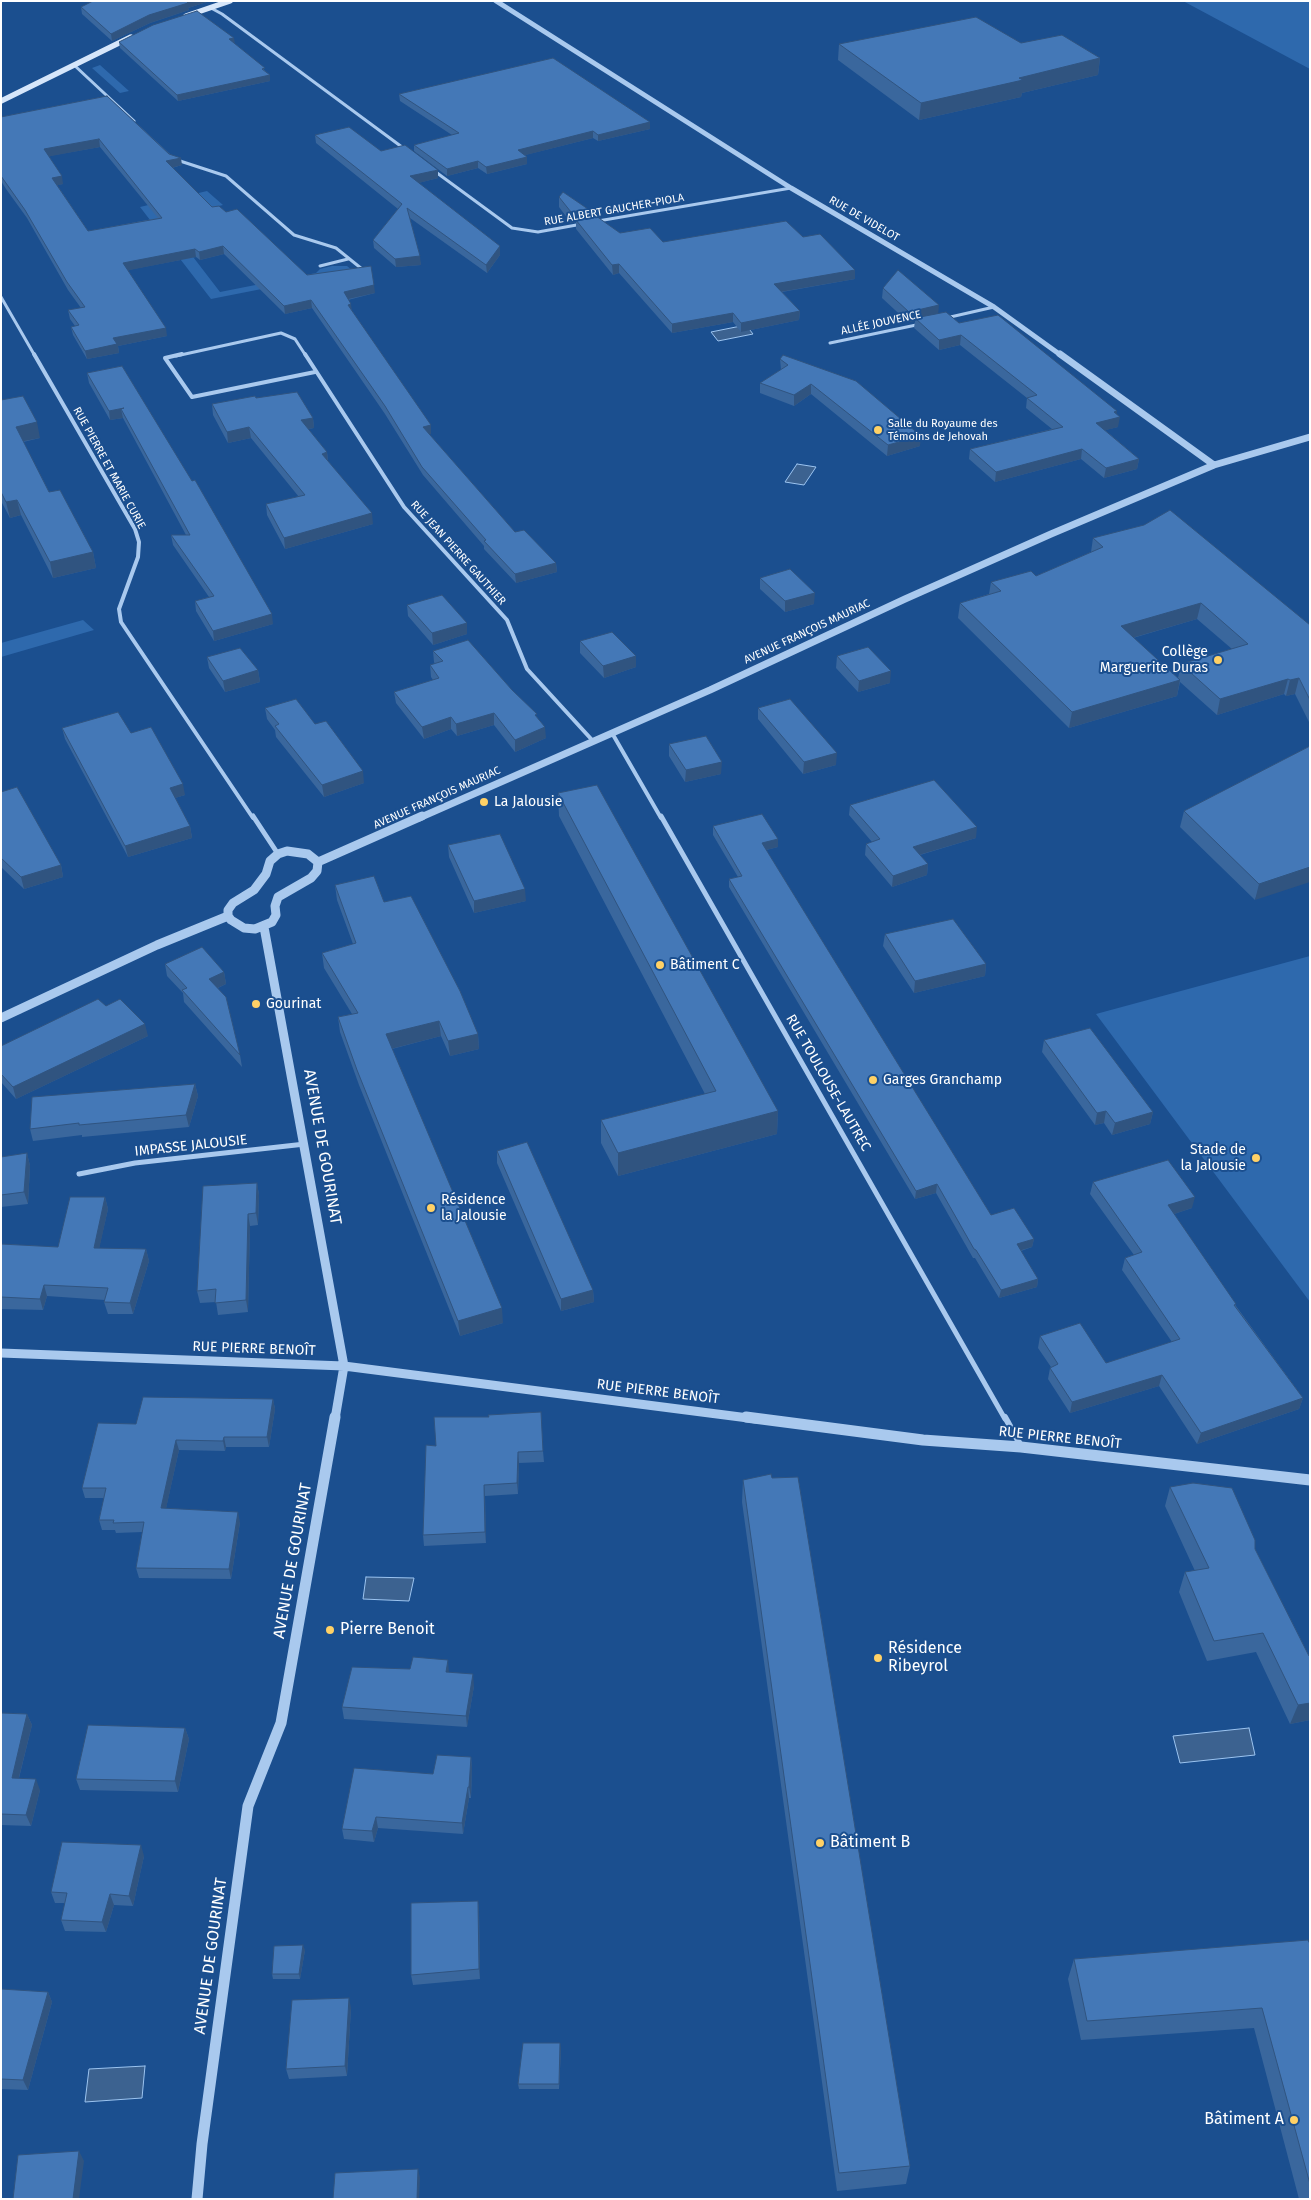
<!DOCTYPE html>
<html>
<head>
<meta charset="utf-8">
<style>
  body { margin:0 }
  #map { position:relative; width:1311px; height:2200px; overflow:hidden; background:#1b4f8f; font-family:"Fira Sans",sans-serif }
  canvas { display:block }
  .frame { position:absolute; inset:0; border:2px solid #fff; pointer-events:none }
</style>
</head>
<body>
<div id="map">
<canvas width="1311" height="2200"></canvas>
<div class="frame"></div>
</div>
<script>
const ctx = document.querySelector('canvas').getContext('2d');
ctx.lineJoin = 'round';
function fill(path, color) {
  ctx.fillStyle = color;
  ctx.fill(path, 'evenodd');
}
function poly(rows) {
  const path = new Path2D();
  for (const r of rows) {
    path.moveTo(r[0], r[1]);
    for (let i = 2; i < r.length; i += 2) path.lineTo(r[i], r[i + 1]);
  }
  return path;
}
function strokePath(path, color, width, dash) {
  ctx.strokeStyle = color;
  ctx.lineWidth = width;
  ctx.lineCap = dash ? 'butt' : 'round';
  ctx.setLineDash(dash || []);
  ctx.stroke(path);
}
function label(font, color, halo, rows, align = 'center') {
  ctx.font = font + ' "Fira Sans",sans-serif';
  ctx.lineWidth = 4;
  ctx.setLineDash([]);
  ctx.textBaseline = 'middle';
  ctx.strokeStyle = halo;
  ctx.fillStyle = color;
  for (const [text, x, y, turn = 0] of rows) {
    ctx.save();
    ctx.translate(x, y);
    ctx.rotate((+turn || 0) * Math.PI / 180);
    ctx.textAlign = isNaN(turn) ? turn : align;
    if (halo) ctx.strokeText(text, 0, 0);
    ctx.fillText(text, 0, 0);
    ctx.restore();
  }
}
const green = poly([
  [1183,1,1310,1,1310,69],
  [100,65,129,91,120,93,92,68],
  [207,191,223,205,164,219,220,292,316,273,320,269,332,266,347,266,353,271,211,299,140,207],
  [83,620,94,630,1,657,1,643],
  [1310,956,1310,1302,1096,1014]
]);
const water = poly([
  [746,325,753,334,718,341,711,332,746,325],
  [797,464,816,467,804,485,785,482,797,464],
  [366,1577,414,1578,409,1601,363,1599,366,1577],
  [1249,1728,1255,1755,1180,1763,1173,1736,1249,1728],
  [145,2066,142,2098,85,2102,89,2069,145,2066]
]);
const minorFar3 = poly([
  [211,8,222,14,406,150],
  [74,65,134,121],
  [177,160,226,176,294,235,336,248,362,269],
  [433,170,512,228,538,232,582,224],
  [598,221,791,188],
  [320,266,348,259],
  [1,297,35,356],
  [946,318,994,307],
  [830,343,921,324],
  [176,356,281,333,295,339,306,356]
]);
const minorFar2 = poly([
  [34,354,135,529,139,542,138,557,119,609,121,622,253,818],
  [182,354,165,358,192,397,315,372],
  [305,354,404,507,507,620,527,669,593,741],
  [612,733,661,818]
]);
const minorFar1 = poly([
  [253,816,278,854],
  [661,816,1005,1419],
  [79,1174,135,1163,305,1144]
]);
const minor = poly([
  [1005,1417,1021,1446]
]);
const tertiaryFar3 = poly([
  [496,1,791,188,994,307,1062,356]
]);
const tertiaryFar2 = poly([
  [1060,354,1214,465],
  [419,818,710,690,905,599,1051,534,1214,465,1310,437]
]);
const tertiaryFar1 = poly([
  [287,851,308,854,318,862,317,871,311,878,278,897,275,906,276,915,272,922,255,929,244,928,231,920,228,916,228,910,233,903,254,890,266,874,270,861,278,854,287,851],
  [318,862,422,816],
  [264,927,344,1366,335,1419],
  [1,1018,157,945,228,916],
  [1,1353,344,1366,756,1419]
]);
const tertiary = poly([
  [746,1417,923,1440,1021,1447,1310,1480],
  [197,2199,202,2144,248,1806,281,1723,335,1417]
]);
const secondary = poly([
  [186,16,230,1],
  [1,101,131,37]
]);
const wall = poly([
  [93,1,210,1,188,8,189,10,150,23,112,41,82,14,81,7],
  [119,42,235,44,270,75,270,81,178,101,120,48],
  [1021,43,1100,58,1098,75,1022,93,1021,97,919,120,838,60,839,44],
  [399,94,650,129,598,141,593,138,525,155,527,157,527,164,487,174,478,168,447,176,414,151,414,145,452,135,400,101],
  [107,96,182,165,172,168,212,207,226,212,307,275,375,293,348,300,352,311,431,434,429,434,515,532,556,563,557,572,516,583,484,549,484,546,423,475,385,414,312,308,285,314,224,254,200,260,196,257,128,270,167,336,118,346,119,353,87,359,73,335,71,327,75,326,70,319,68,310,81,308,68,290,27,218,6,189,1,181,1,117],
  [100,147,158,218,88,231,57,185,63,184,49,156],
  [315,135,381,151,438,178,418,183,500,255,487,273,410,218,421,265,396,267,374,248,373,240,398,209,316,143],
  [559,197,589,217,620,233,663,242,803,237,855,270,855,279,782,292,800,311,799,320,741,332,733,322,672,333,619,273,613,275,576,229,576,222,571,223,559,207],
  [883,288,959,323,1116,415,1118,427,1105,430,1139,459,1137,469,1104,478,1081,459,995,482,969,459,970,449,1052,429,1026,408,1027,398,960,345,939,350,914,328,915,321,908,322,882,298],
  [780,359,920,446,887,456,811,394,794,406,760,393,760,383,781,370],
  [122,366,273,624,214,641,196,611,195,601,209,597,173,545,171,535,186,535,123,418,110,420,89,383,87,373],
  [256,398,313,418,314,428,308,429,327,452,328,461,373,524,285,549,267,515,266,504,299,497,251,438,228,443,213,415,212,404],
  [1,400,40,438,23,442,49,492,93,552,96,568,53,578,21,515,10,518,1,501],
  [1093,538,1310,625,1310,724,1295,694,1286,696,1284,694,1217,715,1180,682,1177,696,1069,728,958,618,960,603,989,594,991,582,1036,576,1091,552],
  [1197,619,1232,649,1181,664,1178,678,1133,638],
  [760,578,814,604,785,612,760,589],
  [407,605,467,623,467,634,433,645,408,616],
  [580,641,636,667,604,678,580,653],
  [433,651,537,717,546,738,515,752,494,725,457,736,451,729,424,739,396,703,394,692,433,680,431,677,430,665,435,664,434,662],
  [837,656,890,683,858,692,836,668],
  [207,657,258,670,260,682,225,692,209,668],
  [265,708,364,783,324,797,276,737,275,730,267,719],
  [758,708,836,765,803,774,758,719],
  [62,728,131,733,185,795,175,798,190,826,192,838,128,857,65,739],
  [669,744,721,774,685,782,669,756],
  [1310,746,1255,900,1180,827,1184,811],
  [1,792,61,865,63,877,24,889,1,867],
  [558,793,778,1111,777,1134,618,1176,601,1143,601,1120,705,1094,559,816],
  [850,805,976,838,920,855,928,864,927,875,892,887,865,855,866,844,872,842,849,815],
  [713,826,778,839,778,847,766,850,991,1215,1034,1239,1032,1247,1021,1251,1038,1279,1037,1287,999,1298,975,1258,973,1258,936,1193,915,1199,729,887,729,879,738,877,713,835],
  [448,845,526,901,474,913,449,857],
  [335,885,384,902,478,1034,479,1049,450,1056,441,1036,392,1049,503,1323,460,1336,359,1085,340,1032,338,1017,352,1014,324,968,322,953,353,944,337,900],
  [885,934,986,964,985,976,914,993,883,946],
  [165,964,224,972,226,984,218,988,240,1055,242,1067,184,1002,183,993,167,976],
  [106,1006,148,1036,16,1099,1,1082,1,1046],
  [1044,1040,1153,1112,1150,1124,1112,1135,1104,1123,1095,1125,1042,1052],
  [195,1084,198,1096,189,1127,82,1137,82,1135,33,1141,30,1129],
  [497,1151,593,1290,594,1302,561,1311,497,1163],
  [27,1153,30,1166,28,1204,1,1207,1,1157],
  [1093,1182,1192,1208,1174,1214,1236,1306,1303,1398,1299,1409,1197,1444,1159,1386,1070,1413,1048,1379,1050,1368,1051,1367,1038,1348,1040,1336,1106,1363,1172,1342,1122,1270,1125,1258,1134,1255,1090,1194],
  [257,1183,259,1195,258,1225,250,1226,248,1312,218,1315,216,1302,200,1303,197,1291],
  [105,1197,108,1209,99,1248,146,1249,149,1261,133,1314,108,1314,104,1302,105,1300,47,1296,43,1310,1,1309,1,1244,58,1247],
  [273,1399,275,1409,269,1447,226,1447,225,1451,179,1450,166,1508,240,1522,231,1579,139,1578,136,1568,143,1532,116,1533,115,1530,102,1530,99,1520,104,1498,85,1498,82,1488,136,1424],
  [436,1446,543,1451,544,1462,519,1463,518,1494,485,1496,486,1543,424,1546,423,1535],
  [743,1480,910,2166,906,2184,837,2191,742,1502],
  [1170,1487,1255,1549,1309,1656,1310,1656,1310,1720,1290,1724,1256,1652,1207,1661,1179,1592,1185,1572,1195,1571,1165,1506],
  [449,1672,474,1686,467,1727,344,1719,342,1707],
  [1,1713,27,1714,32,1725,19,1778,40,1790,31,1826,1,1825],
  [185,1728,189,1739,178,1792,80,1790,76,1779],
  [471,1757,472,1768,471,1798,469,1798,463,1834,378,1828,374,1842,344,1839,342,1829,433,1774],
  [144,1856,133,1906,114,1905,106,1932,65,1931,61,1920,65,1903,55,1903,51,1892],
  [478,1901,479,1911,480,1979,413,1985,411,1975],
  [1310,1944,1310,2199,1299,2199,1254,2028,1081,2040,1068,1979,1074,1959],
  [305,1950,300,1979,273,1979,272,1974],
  [1,1989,48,1992,52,2002,28,2090,1,2089],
  [351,2008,347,2076,289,2079,286,2069],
  [561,2049,559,2089,519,2089,518,2084]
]);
const shadedWall = poly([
  [186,1,210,1,188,8,189,10,150,23,112,41,111,34,149,15],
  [234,38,235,44,229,39],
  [1100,58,1098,75,1022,93,1021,97,919,120,921,103,1019,78],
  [270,75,270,81,178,101,177,95],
  [650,122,650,129,598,141,598,135],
  [593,131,593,138,518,157,518,150],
  [99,139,100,147,46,157,44,149],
  [527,157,527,164,487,174,486,167],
  [181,158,182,165,167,169,166,161],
  [478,161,478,168,447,176,447,169],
  [438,170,438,178,411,185,410,176],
  [62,176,63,184,54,186,52,178],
  [588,209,589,220,576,220,576,222,571,223,571,212],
  [223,246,224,254,200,260,199,252],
  [500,246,500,255,487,273,486,265],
  [195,249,196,257,125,271,123,263],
  [420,256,421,265,396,267,395,259],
  [619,264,619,273,613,275,612,265],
  [855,270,855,279,774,293,774,284],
  [374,285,375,293,344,300,344,292],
  [311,300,312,308,285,314,284,306],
  [351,304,352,312,348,305],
  [939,305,938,316,915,318,915,321,908,322,909,312],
  [800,311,799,320,741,332,741,323],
  [733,313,733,322,672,333,672,324],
  [166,328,167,336,118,346,119,353,87,359,85,351,113,338],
  [961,335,960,345,939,350,939,340],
  [811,384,811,394,794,406,794,395],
  [124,408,121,409,123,418,110,420,109,411],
  [1117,411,1116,418,1120,417,1118,427,1095,433,1096,423,1114,412],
  [313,418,314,428,302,430,301,420],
  [37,422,40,438,19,442,16,427],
  [431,425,431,434,423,436,423,427],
  [249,427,251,438,228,443,227,432],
  [921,436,920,446,887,456,888,445],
  [1082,449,1081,459,995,482,996,472],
  [327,452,328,463,322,454],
  [1139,459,1137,469,1104,478,1106,468],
  [17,500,21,515,10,518,6,502],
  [372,513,373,524,285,549,284,538],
  [93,552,96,568,53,578,50,562],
  [556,563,557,572,516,583,515,574],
  [815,593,814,604,785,612,785,601],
  [1201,603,1197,619,1118,642,1121,626],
  [272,614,273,624,214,641,213,631],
  [467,623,467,634,433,645,432,633],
  [636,656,636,667,604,678,603,666],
  [258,670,260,682,225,692,223,681],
  [891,671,890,683,858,692,859,681],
  [1299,678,1295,694,1286,696,1290,680],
  [1288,679,1284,694,1217,715,1220,699],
  [1180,680,1177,696,1069,728,1072,712],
  [494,713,494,725,457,736,456,724],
  [451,717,451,729,424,739,422,727],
  [545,727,546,738,515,752,515,740],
  [837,753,836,765,803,774,804,762],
  [722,762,721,774,685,782,686,770],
  [363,771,364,783,324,797,322,785],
  [183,784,185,795,172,799,170,788],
  [190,826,192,838,128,857,125,846],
  [977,827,976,838,912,857,913,847],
  [778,839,778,847,762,851,762,843],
  [928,864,927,875,892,887,893,876],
  [61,865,63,877,24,889,21,877],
  [1310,867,1310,882,1255,900,1259,884],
  [525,889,526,901,474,913,474,901],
  [986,964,985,976,914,993,915,981],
  [224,972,226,984,211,991,209,979],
  [439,1021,441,1036,387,1050,386,1034],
  [145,1024,148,1036,16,1099,13,1087],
  [478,1034,479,1049,450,1056,448,1041],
  [195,1084,198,1096,189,1127,186,1115],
  [778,1111,777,1134,618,1176,618,1153],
  [1106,1111,1104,1123,1095,1125,1097,1113],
  [1153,1112,1150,1124,1112,1135,1115,1123],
  [27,1153,30,1166,28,1204,24,1192],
  [257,1183,259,1195,258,1225,256,1213],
  [937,1184,936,1193,915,1199,916,1191],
  [105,1197,108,1209,97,1259,94,1248],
  [1195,1197,1192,1208,1165,1217,1168,1205],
  [248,1214,250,1226,248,1312,246,1300],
  [1034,1239,1032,1247,1015,1252,1017,1244],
  [146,1249,149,1261,133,1314,130,1303],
  [1038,1279,1037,1287,999,1298,1001,1290],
  [44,1285,47,1296,43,1310,40,1299],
  [593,1290,594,1302,561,1311,561,1299],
  [502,1308,503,1323,460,1336,458,1321],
  [1162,1375,1159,1386,1070,1413,1072,1402],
  [1303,1398,1299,1409,1197,1444,1201,1433],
  [273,1399,275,1409,269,1447,267,1437],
  [224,1437,226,1447,225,1451,223,1441],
  [176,1440,179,1450,164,1518,161,1508],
  [518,1452,519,1463,518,1494,517,1483],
  [484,1485,485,1496,486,1543,485,1532],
  [238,1512,240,1522,231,1579,229,1569],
  [448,1660,449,1672,446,1672],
  [473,1674,474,1686,467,1727,466,1716],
  [1310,1703,1310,1720,1290,1724,1298,1705],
  [27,1714,32,1725,16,1789,12,1778],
  [185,1728,189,1739,178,1792,175,1781],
  [471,1757,472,1768,471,1798,469,1787],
  [36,1779,40,1790,31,1826,26,1815],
  [468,1787,469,1798,463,1834,462,1823],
  [376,1817,378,1828,374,1842,372,1831],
  [141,1845,144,1856,133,1906,129,1896],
  [110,1894,114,1905,106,1932,102,1922],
  [478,1901,479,1911,480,1979,479,1969],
  [303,1945,305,1950,300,1979,299,1974],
  [48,1992,52,2002,28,2090,23,2080],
  [349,1998,351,2008,347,2076,345,2066],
  [560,2043,561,2049,559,2089,559,2084],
  [79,2151,84,2161,79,2199,73,2199],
  [418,2169,420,2178,419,2199,417,2199]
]);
const building = poly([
  [93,1,186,1,188,3,149,15,111,34,81,7,93,1],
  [197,11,234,38,229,39,265,68,262,69,270,75,177,95,119,42,153,25,197,11],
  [976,17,1021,43,1062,35,1100,58,1019,78,1023,80,921,103,839,44,976,17],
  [553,58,650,122,598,135,593,131,518,150,527,157,486,167,478,161,447,169,414,145,459,133,399,94,553,58],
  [107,96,169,154,181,158,166,161,212,207,219,206,226,212,237,209,307,275,371,266,374,285,344,292,351,304,348,305,431,425,423,427,515,532,524,530,556,563,515,574,484,541,486,540,422,467,385,406,311,300,284,306,223,246,199,252,195,249,123,263,166,328,113,338,117,344,85,351,71,327,79,325,68,310,85,307,67,282,25,210,1,176,1,117,107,96],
  [99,139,162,218,88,231,52,178,62,176,44,149,99,139],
  [349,127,381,151,405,145,438,170,410,176,500,246,486,265,407,208,420,256,395,259,373,240,402,204,315,135,349,127],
  [563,192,588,209,571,212,559,197,563,192],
  [596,216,620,233,650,228,663,242,786,221,803,237,820,234,855,270,774,284,800,311,741,323,733,313,672,324,619,264,612,265,576,220,596,216],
  [898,270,939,305,909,312,883,288,898,270],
  [946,312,959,323,998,315,1117,411,1114,412,1120,417,1096,423,1139,459,1106,468,1082,449,996,472,970,449,1063,427,1027,398,1037,395,961,335,939,340,915,318,946,312],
  [783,355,856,381,921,436,888,445,811,384,794,395,760,383,788,365,780,359,783,355],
  [122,366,192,481,195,480,272,614,213,631,195,601,214,596,171,535,190,535,121,409,124,408,109,411,87,373,122,366],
  [297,392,313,418,301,420,327,452,322,454,372,513,284,538,266,504,305,495,249,427,227,432,212,404,255,396,256,398,297,392],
  [23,396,37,422,16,427,49,492,60,490,93,552,50,562,17,500,6,502,1,492,1,400,23,396],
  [1170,510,1310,625,1310,700,1299,678,1290,680,1288,679,1220,699,1181,664,1248,644,1201,603,1121,626,1180,680,1072,712,960,603,1001,591,991,582,1031,571,1036,576,1103,547,1093,538,1144,525,1170,510],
  [790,569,815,593,785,601,760,578,790,569],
  [442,595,467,623,432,633,407,605,442,595],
  [612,632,636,656,603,666,580,641,612,632],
  [468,640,512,690,537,714,535,715,545,727,515,740,494,713,456,724,451,717,422,727,394,692,439,678,430,665,443,661,433,651,468,640],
  [868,647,891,671,859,681,837,656,868,647],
  [240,648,258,670,223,681,207,657,240,648],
  [296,699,315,724,326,721,363,771,322,785,275,726,279,724,265,708,296,699],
  [790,699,837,753,804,762,758,708,790,699],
  [118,712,131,733,151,727,183,784,170,788,190,826,125,846,62,728,118,712],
  [706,736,722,762,686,770,669,744,706,736],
  [1310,746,1310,867,1259,884,1184,811,1310,746],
  [934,780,977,827,913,847,928,864,893,876,866,844,880,839,850,805,934,780],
  [597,785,778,1111,618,1153,601,1120,716,1091,558,793,597,785],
  [17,787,61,865,21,877,1,858,1,792,17,787],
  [762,814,778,839,762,843,991,1215,1014,1208,1034,1239,1017,1244,1038,1279,1001,1290,976,1250,974,1249,937,1184,916,1191,729,879,742,876,713,826,762,814],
  [500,834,525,889,474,901,448,845,500,834],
  [374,876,384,902,411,896,460,991,478,1034,448,1041,439,1021,386,1034,502,1308,458,1321,357,1070,338,1017,358,1013,322,953,356,943,335,885,374,876],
  [953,919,986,964,915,981,885,934,953,919],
  [202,947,224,972,209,979,226,997,240,1055,182,990,187,988,165,964,202,947],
  [98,999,106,1006,120,999,145,1024,13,1087,1,1074,1,1046,98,999],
  [1090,1028,1153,1112,1115,1123,1106,1111,1097,1113,1044,1040,1090,1028],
  [195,1084,186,1115,79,1125,79,1123,30,1129,32,1097,195,1084],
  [527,1142,593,1290,561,1299,497,1151,527,1142],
  [27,1153,24,1192,1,1195,1,1157,27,1153],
  [1168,1160,1195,1197,1168,1205,1236,1304,1234,1305,1303,1398,1201,1433,1162,1375,1072,1402,1050,1368,1058,1364,1040,1336,1080,1323,1106,1363,1180,1339,1125,1258,1142,1252,1093,1182,1168,1160],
  [257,1183,256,1213,248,1214,246,1300,215,1303,216,1289,197,1291,203,1186,257,1183],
  [70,1197,105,1197,94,1248,146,1249,130,1303,104,1302,108,1288,44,1285,40,1299,1,1297,1,1244,58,1247,70,1197],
  [143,1397,273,1399,267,1437,224,1437,223,1441,176,1440,161,1508,238,1512,229,1569,136,1568,144,1522,113,1523,114,1520,99,1520,106,1488,82,1488,98,1423,136,1424,143,1397],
  [541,1412,543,1451,518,1452,517,1483,484,1485,485,1532,423,1535,426,1445,436,1446,434,1417,489,1417,488,1415,541,1412],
  [771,1474,772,1478,798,1477,910,2166,839,2173,743,1480,771,1474],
  [1193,1483,1232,1488,1255,1540,1255,1549,1309,1656,1310,1656,1310,1703,1298,1705,1263,1633,1214,1641,1185,1572,1209,1568,1170,1487,1193,1483],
  [413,1657,448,1660,446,1672,473,1674,466,1716,342,1707,352,1667,410,1669,413,1657],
  [1,1713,27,1714,12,1778,36,1779,26,1815,1,1814,1,1713],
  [88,1725,185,1728,175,1781,76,1779,88,1725],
  [437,1755,471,1757,469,1787,468,1787,462,1823,376,1817,372,1831,342,1829,354,1768,433,1774,437,1755],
  [62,1842,141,1845,129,1896,110,1894,102,1922,61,1920,67,1893,51,1892,62,1842],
  [478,1901,479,1969,411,1975,411,1903,478,1901],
  [1308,1940,1310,1944,1310,2184,1262,2008,1087,2021,1074,1959,1308,1940],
  [303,1945,299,1974,272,1974,274,1946,303,1945],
  [1,1989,48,1992,23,2080,1,2079,1,1989],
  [349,1998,345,2066,286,2069,292,2000,349,1998],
  [523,2043,560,2043,559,2084,518,2084,523,2043],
  [79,2151,73,2199,13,2199,18,2155,79,2151],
  [418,2169,417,2199,333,2199,335,2173,418,2169]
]);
const markers = [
  [878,430,5,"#ffd166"],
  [1218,660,5,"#ffd166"],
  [484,802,5,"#ffd166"],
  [660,965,5,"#ffd166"],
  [256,1004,5,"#ffd166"],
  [873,1080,5,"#ffd166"],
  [1256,1158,5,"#ffd166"],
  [431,1208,5,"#ffd166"],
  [330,1630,5,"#ffd166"],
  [878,1658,5,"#ffd166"],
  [820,1843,5,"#ffd166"],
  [1294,2120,5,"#ffd166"]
];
const farStreetnames = [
  ["RUE ALBERT GAUCHER-PIOLA",614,210,-10],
  ["RUE DE VIDELOT",864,219,30],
  ["ALLÉE JOUVENCE",881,323,-12],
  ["RUE PIERRE ET MARIE CURIE",109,468,61],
  ["RUE JEAN PIERRE GAUTHIER",458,553,48],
  ["AVENUE FRANÇOIS MAURIAC",807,632,-25],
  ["AVENUE FRANÇOIS MAURIAC",437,798,-24]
];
const farPoinames = [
  ["Salle du Royaume des",888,424],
  ["Témoins de Jehovah",888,437]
];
const poiNames = [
  ["Collège",1208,652,"right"],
  ["Marguerite Duras",1208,668,"right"],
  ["La Jalousie",494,802],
  ["Bâtiment C",670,965],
  ["Gourinat",266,1004],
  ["Garges Granchamp",883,1080],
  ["Stade de",1246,1150,"right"],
  ["la Jalousie",1246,1166,"right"],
  ["Résidence",441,1200],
  ["la Jalousie",441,1216]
];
const streetNames = [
  ["RUE TOULOUSE-LAUTREC",828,1083,60],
  ["IMPASSE JALOUSIE",191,1146,-6],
  ["RUE PIERRE BENOÎT",254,1349,2],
  ["RUE PIERRE BENOÎT",658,1392,7],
  ["RUE PIERRE BENOÎT",1060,1438,6]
];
const nearStreetnames = [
  ["AVENUE DE GOURINAT",322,1147,80],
  ["AVENUE DE GOURINAT",293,1561,-80],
  ["AVENUE DE GOURINAT",211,1956,-82]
];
const nearPoinames = [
  ["Pierre Benoit",340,1630],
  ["Résidence",888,1649],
  ["Ribeyrol",888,1667],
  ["Bâtiment B",830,1843],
  ["Bâtiment A",1284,2120,"right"]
];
fill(green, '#2e69ad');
fill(water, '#3c6290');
strokePath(water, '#9cc4f0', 1);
strokePath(minorFar3, '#a9c9ee', 3);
strokePath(minorFar2, '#a9c9ee', 4);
strokePath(minorFar1, '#a9c9ee', 5);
strokePath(minor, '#a9c9ee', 6);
strokePath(tertiaryFar3, '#a9c9ee', 5);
strokePath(tertiaryFar2, '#a9c9ee', 7);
strokePath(tertiaryFar1, '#a9c9ee', 9);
strokePath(tertiary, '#a9c9ee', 11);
strokePath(secondary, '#d6e6fa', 5.5);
fill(wall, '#3a679d');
fill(shadedWall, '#305480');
fill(building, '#4478b7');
strokePath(building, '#305480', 1);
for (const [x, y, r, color] of markers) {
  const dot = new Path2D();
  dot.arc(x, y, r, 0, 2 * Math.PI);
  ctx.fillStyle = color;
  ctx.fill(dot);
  strokePath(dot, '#1b4f8f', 2);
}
label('11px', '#fff', '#1b4f8f', farStreetnames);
label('11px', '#fff', '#1b4f8f', farPoinames, 'left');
label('14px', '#fff', '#1b4f8f', poiNames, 'left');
label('14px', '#fff', '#1b4f8f', streetNames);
label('16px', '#fff', '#1b4f8f', nearStreetnames);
label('16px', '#fff', '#1b4f8f', nearPoinames, 'left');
</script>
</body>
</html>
